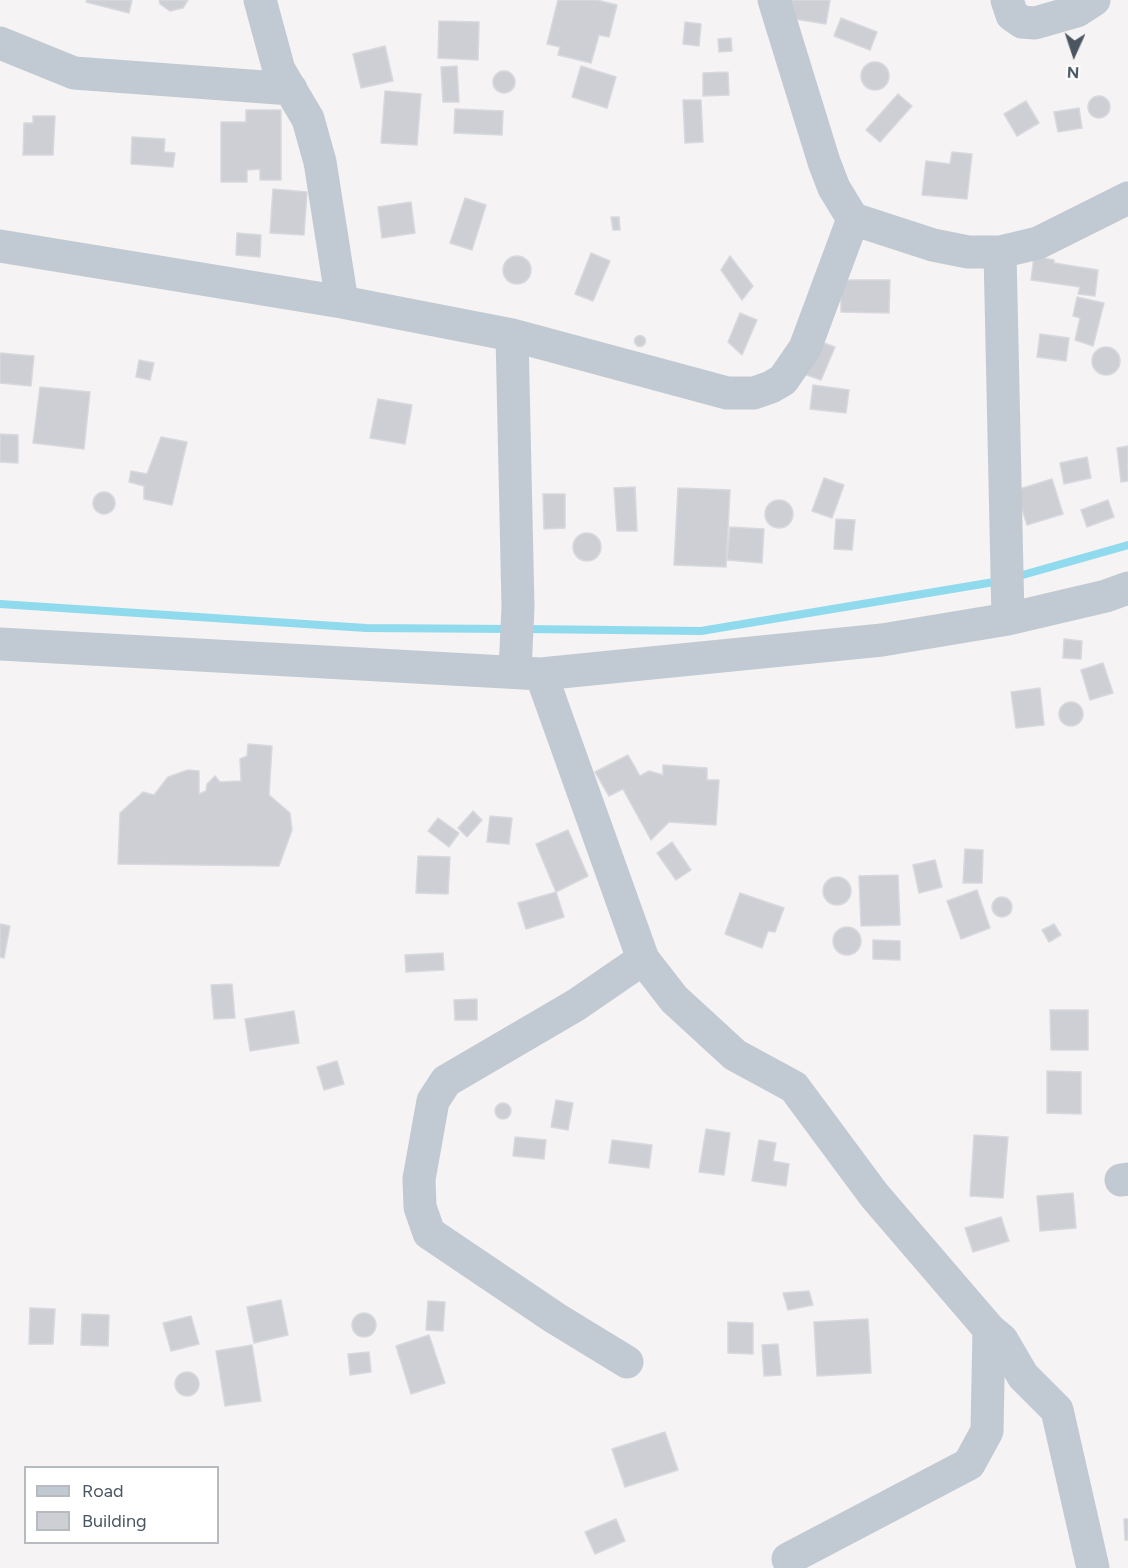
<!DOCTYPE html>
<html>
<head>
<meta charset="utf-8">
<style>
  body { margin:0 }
  #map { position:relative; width:1128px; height:1568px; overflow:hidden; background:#f5f3f3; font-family:Figtree,sans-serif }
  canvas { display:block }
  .legend { position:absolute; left:24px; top:1466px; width:195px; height:78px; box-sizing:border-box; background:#fff; border:2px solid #b7bbc0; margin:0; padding:8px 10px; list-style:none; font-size:18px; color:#4a5661 }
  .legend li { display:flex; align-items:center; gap:12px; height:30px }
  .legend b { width:30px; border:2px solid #b7bbc0 }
  .north { position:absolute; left:1044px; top:24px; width:60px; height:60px; -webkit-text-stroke:4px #fff; paint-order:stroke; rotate:183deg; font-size:16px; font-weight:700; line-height:24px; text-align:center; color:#4a5661 }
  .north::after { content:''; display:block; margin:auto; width:21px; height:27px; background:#4a5661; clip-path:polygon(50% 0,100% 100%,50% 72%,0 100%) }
</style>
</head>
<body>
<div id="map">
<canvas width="1128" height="1568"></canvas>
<ul class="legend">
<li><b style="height:8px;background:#c1cad2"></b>Road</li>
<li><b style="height:16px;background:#cdcfd5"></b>Building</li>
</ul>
<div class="north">N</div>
</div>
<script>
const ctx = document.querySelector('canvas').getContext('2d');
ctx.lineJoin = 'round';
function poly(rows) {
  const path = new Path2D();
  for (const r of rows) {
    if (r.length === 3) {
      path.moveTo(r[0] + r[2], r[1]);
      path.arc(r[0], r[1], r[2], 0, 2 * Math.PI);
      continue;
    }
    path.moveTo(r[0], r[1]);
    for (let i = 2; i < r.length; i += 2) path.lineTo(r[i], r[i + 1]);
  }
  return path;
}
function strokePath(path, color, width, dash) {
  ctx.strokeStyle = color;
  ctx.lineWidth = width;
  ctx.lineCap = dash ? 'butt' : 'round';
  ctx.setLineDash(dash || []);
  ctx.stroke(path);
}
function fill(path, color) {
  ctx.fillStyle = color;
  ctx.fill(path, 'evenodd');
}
const stream = poly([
  [1012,578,1128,545],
  [0,604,366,628,512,629],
  [525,629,701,631,1000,581]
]);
const building = poly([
  [87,0,132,0,129,13,86,2,87,0],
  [159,0,188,0,183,8,170,11,160,4,159,0],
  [558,0,597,0,617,5,609,37,599,35,591,63,558,55,560,47,547,44,558,0],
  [785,0,830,0,826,24,782,17,785,0],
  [841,18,877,32,870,50,834,36,841,18],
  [439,21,479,22,478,60,438,58,439,21],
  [685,22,701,24,699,46,683,44,685,22],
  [731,38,732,51,719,52,718,39,731,38],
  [385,46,393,81,361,88,353,54,385,46],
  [875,76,14],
  [457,66,459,102,443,102,441,67,457,66],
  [581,66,616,77,607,108,572,97,581,66],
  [504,82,11],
  [728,72,729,95,703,96,703,73,728,72],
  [385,91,421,94,417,145,381,143,385,91],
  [898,94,912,106,880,142,866,130,898,94],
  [1099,107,11],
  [683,100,701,100,703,142,685,143,683,100],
  [1026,101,1039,123,1017,136,1004,114,1026,101],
  [1079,108,1082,128,1058,132,1054,112,1079,108],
  [455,109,503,111,502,135,454,133,455,109],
  [246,110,281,110,281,180,260,180,260,169,247,170,247,182,221,182,221,122,246,122,246,110],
  [33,116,55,116,53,155,23,155,24,123,33,123,33,116],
  [132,137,165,139,164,152,175,153,173,167,131,164,132,137],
  [952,152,972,154,967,199,922,195,926,161,950,164,952,152],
  [273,189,307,192,304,235,270,233,273,189],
  [465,198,486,205,472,250,450,243,465,198],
  [411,202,415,233,382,238,378,207,411,202],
  [611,217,619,217,620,230,613,230,611,217],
  [237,233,261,235,260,257,236,255,237,233],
  [591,253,610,261,593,301,575,294,591,253],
  [730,256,753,286,742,300,721,270,730,256],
  [1034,256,1054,260,1054,263,1098,270,1095,296,1078,294,1080,287,1031,280,1034,256],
  [517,270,14],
  [841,280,890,280,889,313,841,312,841,280],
  [1077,297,1104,303,1093,346,1075,340,1080,318,1073,316,1077,297],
  [740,313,757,320,742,355,728,342,740,313],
  [1040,334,1069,338,1066,361,1037,357,1040,334],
  [640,341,5.5],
  [816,340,835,347,821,380,804,374,816,340],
  [1106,361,14],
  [0,353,34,356,31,386,0,383,0,353],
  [139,360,154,363,150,380,136,377,139,360],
  [813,385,849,390,846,413,810,409,813,385],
  [40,387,90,392,84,449,33,443,40,387],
  [378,399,412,405,405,444,370,438,378,399],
  [0,434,18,435,18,463,0,462,0,434],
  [161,437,187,442,172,505,144,499,144,486,129,482,131,471,147,474,161,437],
  [1128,446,1128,481,1121,482,1117,448,1128,446],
  [1087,457,1091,478,1064,484,1060,463,1087,457],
  [824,478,844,485,832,518,812,511,824,478],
  [1052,479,1063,514,1027,525,1016,490,1052,479],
  [635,487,637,531,617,531,614,488,635,487],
  [678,488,730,490,726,567,674,565,678,488],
  [104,503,11],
  [543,494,565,494,565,528,544,529,543,494],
  [1108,500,1114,517,1087,527,1081,510,1108,500],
  [779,514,14],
  [836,519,855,520,852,550,834,549,836,519],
  [730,527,764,529,762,563,727,560,730,527],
  [587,547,14],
  [1064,639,1082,641,1081,659,1063,658,1064,639],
  [1103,663,1113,693,1090,700,1081,670,1103,663],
  [1040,688,1044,725,1016,728,1011,692,1040,688],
  [1071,714,12],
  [248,744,272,746,269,795,290,813,292,830,279,866,118,864,120,813,143,792,154,795,168,777,188,770,199,771,199,794,206,791,207,784,215,776,220,782,241,781,240,759,247,756,248,744],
  [628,755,640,776,649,771,663,775,663,765,707,768,707,780,719,780,716,825,669,822,651,840,623,789,609,796,595,772,628,755],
  [473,811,482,820,467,837,458,828,473,811],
  [490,816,512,818,509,844,487,842,490,816],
  [438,818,459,833,449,847,428,831,438,818],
  [568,830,588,876,556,892,536,844,568,830],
  [672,842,691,870,676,880,657,853,672,842],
  [965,849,983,850,982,883,963,883,965,849],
  [418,856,450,857,448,894,416,893,418,856],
  [935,860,942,887,919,893,913,865,935,860],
  [898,875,900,925,861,926,859,876,898,875],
  [837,891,14],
  [977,890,990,928,961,939,947,901,977,890],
  [556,892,564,917,526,929,518,903,556,892],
  [740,893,784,908,775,932,768,931,762,948,725,934,740,893],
  [1002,907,10],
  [0,924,10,926,4,958,0,957,0,924],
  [1054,924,1061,935,1049,942,1042,930,1054,924],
  [847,941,14],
  [873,940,900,941,900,960,873,959,873,940],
  [443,953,444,970,406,972,405,955,443,953],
  [232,984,235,1018,214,1019,211,985,232,984],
  [477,999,477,1020,455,1020,454,1000,477,999],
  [1050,1010,1088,1010,1088,1050,1051,1050,1050,1010],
  [294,1011,299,1043,250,1051,245,1019,294,1011],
  [337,1061,344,1084,324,1090,317,1067,337,1061],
  [1047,1071,1081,1072,1081,1114,1047,1113,1047,1071],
  [556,1100,573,1103,568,1130,551,1127,556,1100],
  [503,1111,8],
  [706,1129,730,1133,724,1175,699,1172,706,1129],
  [974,1135,1008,1137,1003,1198,970,1196,974,1135],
  [515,1137,546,1140,544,1159,513,1156,515,1137],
  [612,1140,652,1145,649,1168,609,1163,612,1140],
  [759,1140,776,1143,773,1161,789,1164,786,1186,752,1181,759,1140],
  [1073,1193,1076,1228,1040,1231,1037,1196,1073,1193],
  [1001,1217,1009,1241,973,1252,965,1228,1001,1217],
  [809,1291,813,1305,788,1310,783,1293,809,1291],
  [281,1300,288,1335,254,1343,247,1307,281,1300],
  [428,1301,445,1302,443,1331,426,1330,428,1301],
  [30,1308,55,1309,53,1344,29,1344,30,1308],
  [364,1325,12],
  [82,1314,109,1315,108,1346,81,1345,82,1314],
  [191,1316,199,1344,171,1351,163,1323,191,1316],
  [868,1319,871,1373,817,1376,814,1322,868,1319],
  [728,1322,753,1323,753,1354,728,1353,728,1322],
  [429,1335,445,1383,411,1394,396,1346,429,1335],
  [778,1344,781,1375,764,1376,762,1345,778,1344],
  [252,1345,261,1401,225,1406,216,1351,252,1345],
  [369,1352,371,1372,350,1375,348,1354,369,1352],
  [187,1384,12],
  [665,1432,678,1470,625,1487,612,1449,665,1432],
  [616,1519,625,1541,595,1554,585,1532,616,1519],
  [1124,1519,1128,1519,1128,1540,1125,1540,1124,1519]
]);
const minor = poly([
  [260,0,279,70,308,119,320,162,342,302],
  [1007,0,1012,15,1022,22,1035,23,1077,11,1094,0],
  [0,43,74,73,291,89],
  [853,219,933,245,968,252,1000,252,1038,243,1128,198],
  [0,246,342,302,512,335,727,393,754,393,771,387,783,380,805,348,853,219,834,188,824,162,774,0],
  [1000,252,1008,619],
  [512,335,518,607,515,671],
  [0,644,541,674,882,640,1008,619,1106,596,1128,588],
  [541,674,643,959,674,999,735,1055,794,1087,874,1195,989,1329,1002,1340,1023,1376,1057,1410,1093,1568],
  [1121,1180,1128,1179],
  [627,1362,555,1318,429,1233,420,1207,419,1179,433,1101,446,1081,576,1005,643,959],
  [788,1559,969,1464,987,1431,989,1329]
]);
strokePath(stream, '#90daee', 8);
fill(building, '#cdcfd5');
strokePath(building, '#d7d9de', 1.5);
strokePath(minor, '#c1cad2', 33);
</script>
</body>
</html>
